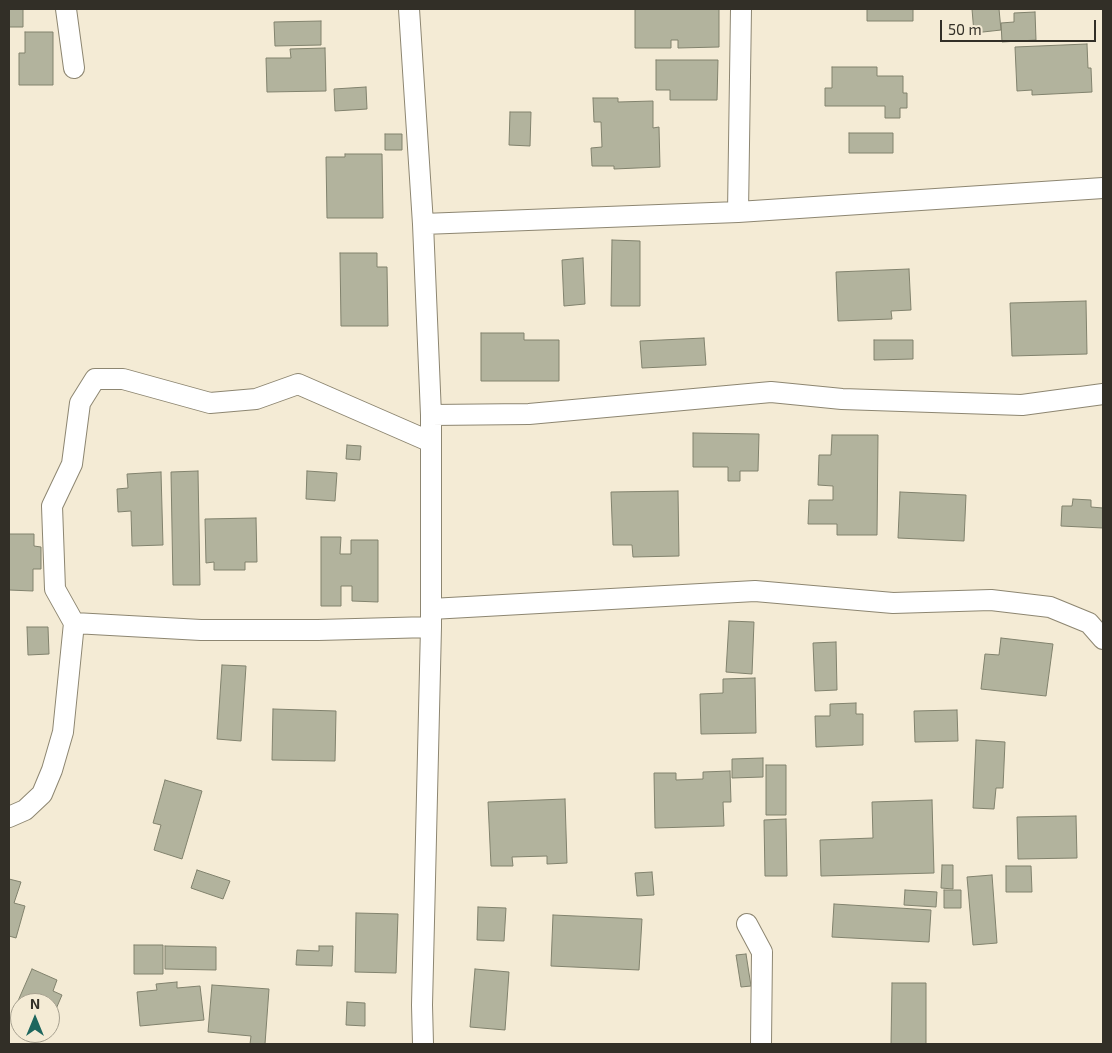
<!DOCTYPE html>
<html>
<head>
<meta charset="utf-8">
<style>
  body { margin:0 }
  #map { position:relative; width:1112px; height:1053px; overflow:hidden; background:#f4ebd5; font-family:"Exo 2",sans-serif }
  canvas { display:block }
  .frame { position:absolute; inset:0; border:10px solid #322f27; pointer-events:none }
  .north { position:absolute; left:10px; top:993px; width:50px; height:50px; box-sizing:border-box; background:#f4ebd5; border:1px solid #a6a08f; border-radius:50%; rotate:0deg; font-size:14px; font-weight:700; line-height:20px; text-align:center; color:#322f27 }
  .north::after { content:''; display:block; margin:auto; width:18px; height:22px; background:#1e675e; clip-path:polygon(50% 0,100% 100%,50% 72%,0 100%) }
  .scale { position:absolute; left:940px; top:20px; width:156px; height:22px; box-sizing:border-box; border:2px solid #322f27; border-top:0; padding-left:6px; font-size:15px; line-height:18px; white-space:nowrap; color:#322f27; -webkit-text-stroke:4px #f4ebd5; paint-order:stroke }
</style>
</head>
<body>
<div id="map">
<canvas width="1112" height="1053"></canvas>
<div class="frame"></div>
<div class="north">N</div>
<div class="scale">50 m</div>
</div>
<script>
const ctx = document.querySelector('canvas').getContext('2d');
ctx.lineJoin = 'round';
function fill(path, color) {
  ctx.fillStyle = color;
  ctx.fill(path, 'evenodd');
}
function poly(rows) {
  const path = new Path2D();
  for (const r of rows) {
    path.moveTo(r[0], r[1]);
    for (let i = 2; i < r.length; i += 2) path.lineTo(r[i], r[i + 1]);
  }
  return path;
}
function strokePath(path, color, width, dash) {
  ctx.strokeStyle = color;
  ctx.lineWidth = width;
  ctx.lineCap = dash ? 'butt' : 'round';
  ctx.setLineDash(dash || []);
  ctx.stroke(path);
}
const building = poly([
  [9,9,23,9,23,27,9,27,9,9],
  [635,9,719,9,719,47,678,48,678,40,671,40,671,48,635,48,635,9],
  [867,9,913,9,913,21,867,21,867,9],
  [972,9,999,9,1001,30,974,33,972,9],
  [1035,12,1036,40,1002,42,1001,23,1014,22,1014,13,1035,12],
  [321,21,321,45,275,46,274,22,321,21],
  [25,32,53,32,53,85,19,85,19,53,25,53,25,32],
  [1087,44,1088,68,1091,68,1092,92,1032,95,1032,90,1017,91,1015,47,1087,44],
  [325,48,326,91,267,92,266,58,291,58,290,49,325,48],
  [656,60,718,60,717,100,670,100,670,90,656,90,656,60],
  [832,67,877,67,877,76,903,76,903,93,907,93,907,108,900,108,900,118,885,118,885,106,825,106,825,88,832,88,832,67],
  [366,87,367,109,335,111,334,89,366,87],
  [593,98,618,98,618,102,653,101,653,128,659,127,660,167,614,169,614,166,592,166,591,148,602,147,601,122,594,122,593,98],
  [510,112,531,112,530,146,509,145,510,112],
  [849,133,893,133,893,153,849,153,849,133],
  [385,134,402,134,402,150,385,150,385,134],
  [345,154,382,154,383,218,327,218,326,157,345,157,345,154],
  [612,240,640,241,640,306,611,306,612,240],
  [340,253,377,253,377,267,387,267,388,326,341,326,340,253],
  [583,258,585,304,564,306,562,260,583,258],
  [909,269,911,310,891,311,892,319,838,321,836,272,909,269],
  [1086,301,1087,354,1012,356,1010,303,1086,301],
  [481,333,524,333,524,340,559,340,559,381,481,381,481,333],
  [704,338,706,365,642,368,640,341,704,338],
  [874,340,913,340,913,359,874,360,874,340],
  [693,433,759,434,758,471,740,471,740,481,728,481,728,467,693,467,693,433],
  [832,435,878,435,877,535,837,535,837,524,808,524,809,500,833,500,833,486,818,485,819,455,831,455,832,435],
  [347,445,361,446,360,460,346,459,347,445],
  [198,471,200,585,173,585,171,472,198,471],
  [307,471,337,473,335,501,306,499,307,471],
  [161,472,163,545,132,546,131,511,118,512,117,489,128,488,127,474,161,472],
  [678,491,679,556,633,557,632,545,613,545,611,492,678,491],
  [900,492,966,495,964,541,898,538,900,492],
  [1073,499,1091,500,1091,507,1103,508,1103,528,1061,526,1062,506,1072,506,1073,499],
  [256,518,257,562,245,562,245,570,214,570,214,562,206,563,205,519,256,518],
  [9,534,34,534,34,546,41,547,41,569,33,569,33,591,9,590,9,534],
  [321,537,341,537,340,554,351,554,351,540,378,540,378,602,352,601,352,586,341,586,341,606,321,606,321,537],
  [729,621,754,622,752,674,726,672,729,621],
  [27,627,48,627,49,654,28,655,27,627],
  [1001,638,1053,644,1046,696,981,689,985,654,999,655,1001,638],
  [836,642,837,690,815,691,813,643,836,642],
  [222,665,246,666,241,741,217,739,222,665],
  [755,678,756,733,701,734,700,694,723,693,723,679,755,678],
  [856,703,856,714,863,714,863,745,816,747,815,716,830,716,830,704,856,703],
  [273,709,336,711,335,761,272,760,273,709],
  [957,710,958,741,915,742,914,711,957,710],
  [976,740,1005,742,1003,788,996,788,994,809,973,808,976,740],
  [763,758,763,777,732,778,732,759,763,758],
  [766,765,786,765,786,815,766,815,766,765],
  [730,771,731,802,723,802,724,826,655,828,654,773,676,773,676,780,703,779,703,772,730,771],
  [165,780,202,791,182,859,154,850,161,825,153,823,165,780],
  [565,799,567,863,547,864,547,856,512,857,513,866,491,866,488,802,565,799],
  [932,800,934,873,821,876,820,840,873,838,872,802,932,800],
  [1076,816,1077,858,1018,859,1017,817,1076,816],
  [786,819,787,876,765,876,764,820,786,819],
  [942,865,953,865,953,889,941,888,942,865],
  [1006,866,1031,866,1032,892,1006,892,1006,866],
  [197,870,230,881,223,899,191,888,197,870],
  [652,872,654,895,637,896,635,873,652,872],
  [992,875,997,943,973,945,967,877,992,875],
  [9,879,21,882,14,903,25,906,16,938,9,936,9,879],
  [905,890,937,892,936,907,904,905,905,890],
  [944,890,961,890,961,908,944,908,944,890],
  [834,904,931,910,929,942,832,937,834,904],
  [478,907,506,908,504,941,477,940,478,907],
  [356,913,398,914,396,973,355,972,356,913],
  [553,915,642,919,639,970,551,966,553,915],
  [134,945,163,945,163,974,134,974,134,945],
  [165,946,216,947,216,970,165,969,165,946],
  [319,946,333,946,332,966,296,965,297,950,319,951,319,946],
  [746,954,751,986,741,987,736,955,746,954],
  [32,969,57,980,53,991,62,995,50,1023,50,1003,20,1003,20,1013,14,1010,32,969],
  [475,969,509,972,505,1030,470,1027,475,969],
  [177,982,177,988,200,986,204,1020,140,1026,137,992,157,990,156,984,177,982],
  [892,983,926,983,926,1044,891,1044,892,983],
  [212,985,269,989,265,1044,250,1044,251,1036,208,1032,212,985],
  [347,1002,365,1003,365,1026,346,1025,347,1002]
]);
const minor = poly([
  [66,9,74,68],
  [409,9,423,224,431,415,431,627,422,1005,423,1044],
  [738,212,741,9],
  [423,224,738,212,1103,188],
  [431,415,529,414,771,392,842,399,1022,405,1103,394],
  [431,609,755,591,893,603,991,600,1050,607,1089,623,1103,639],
  [74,623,55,589,52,506,72,464,80,403,95,379,123,379,210,403,256,399,298,384,431,442],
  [9,817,25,810,42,794,52,770,63,732,74,623,201,630,318,630,431,627],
  [747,924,762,952,761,1044]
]);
fill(building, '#b2b39d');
strokePath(building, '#81826d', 1);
strokePath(minor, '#8d8671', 22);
strokePath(minor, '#fff', 20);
</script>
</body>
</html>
